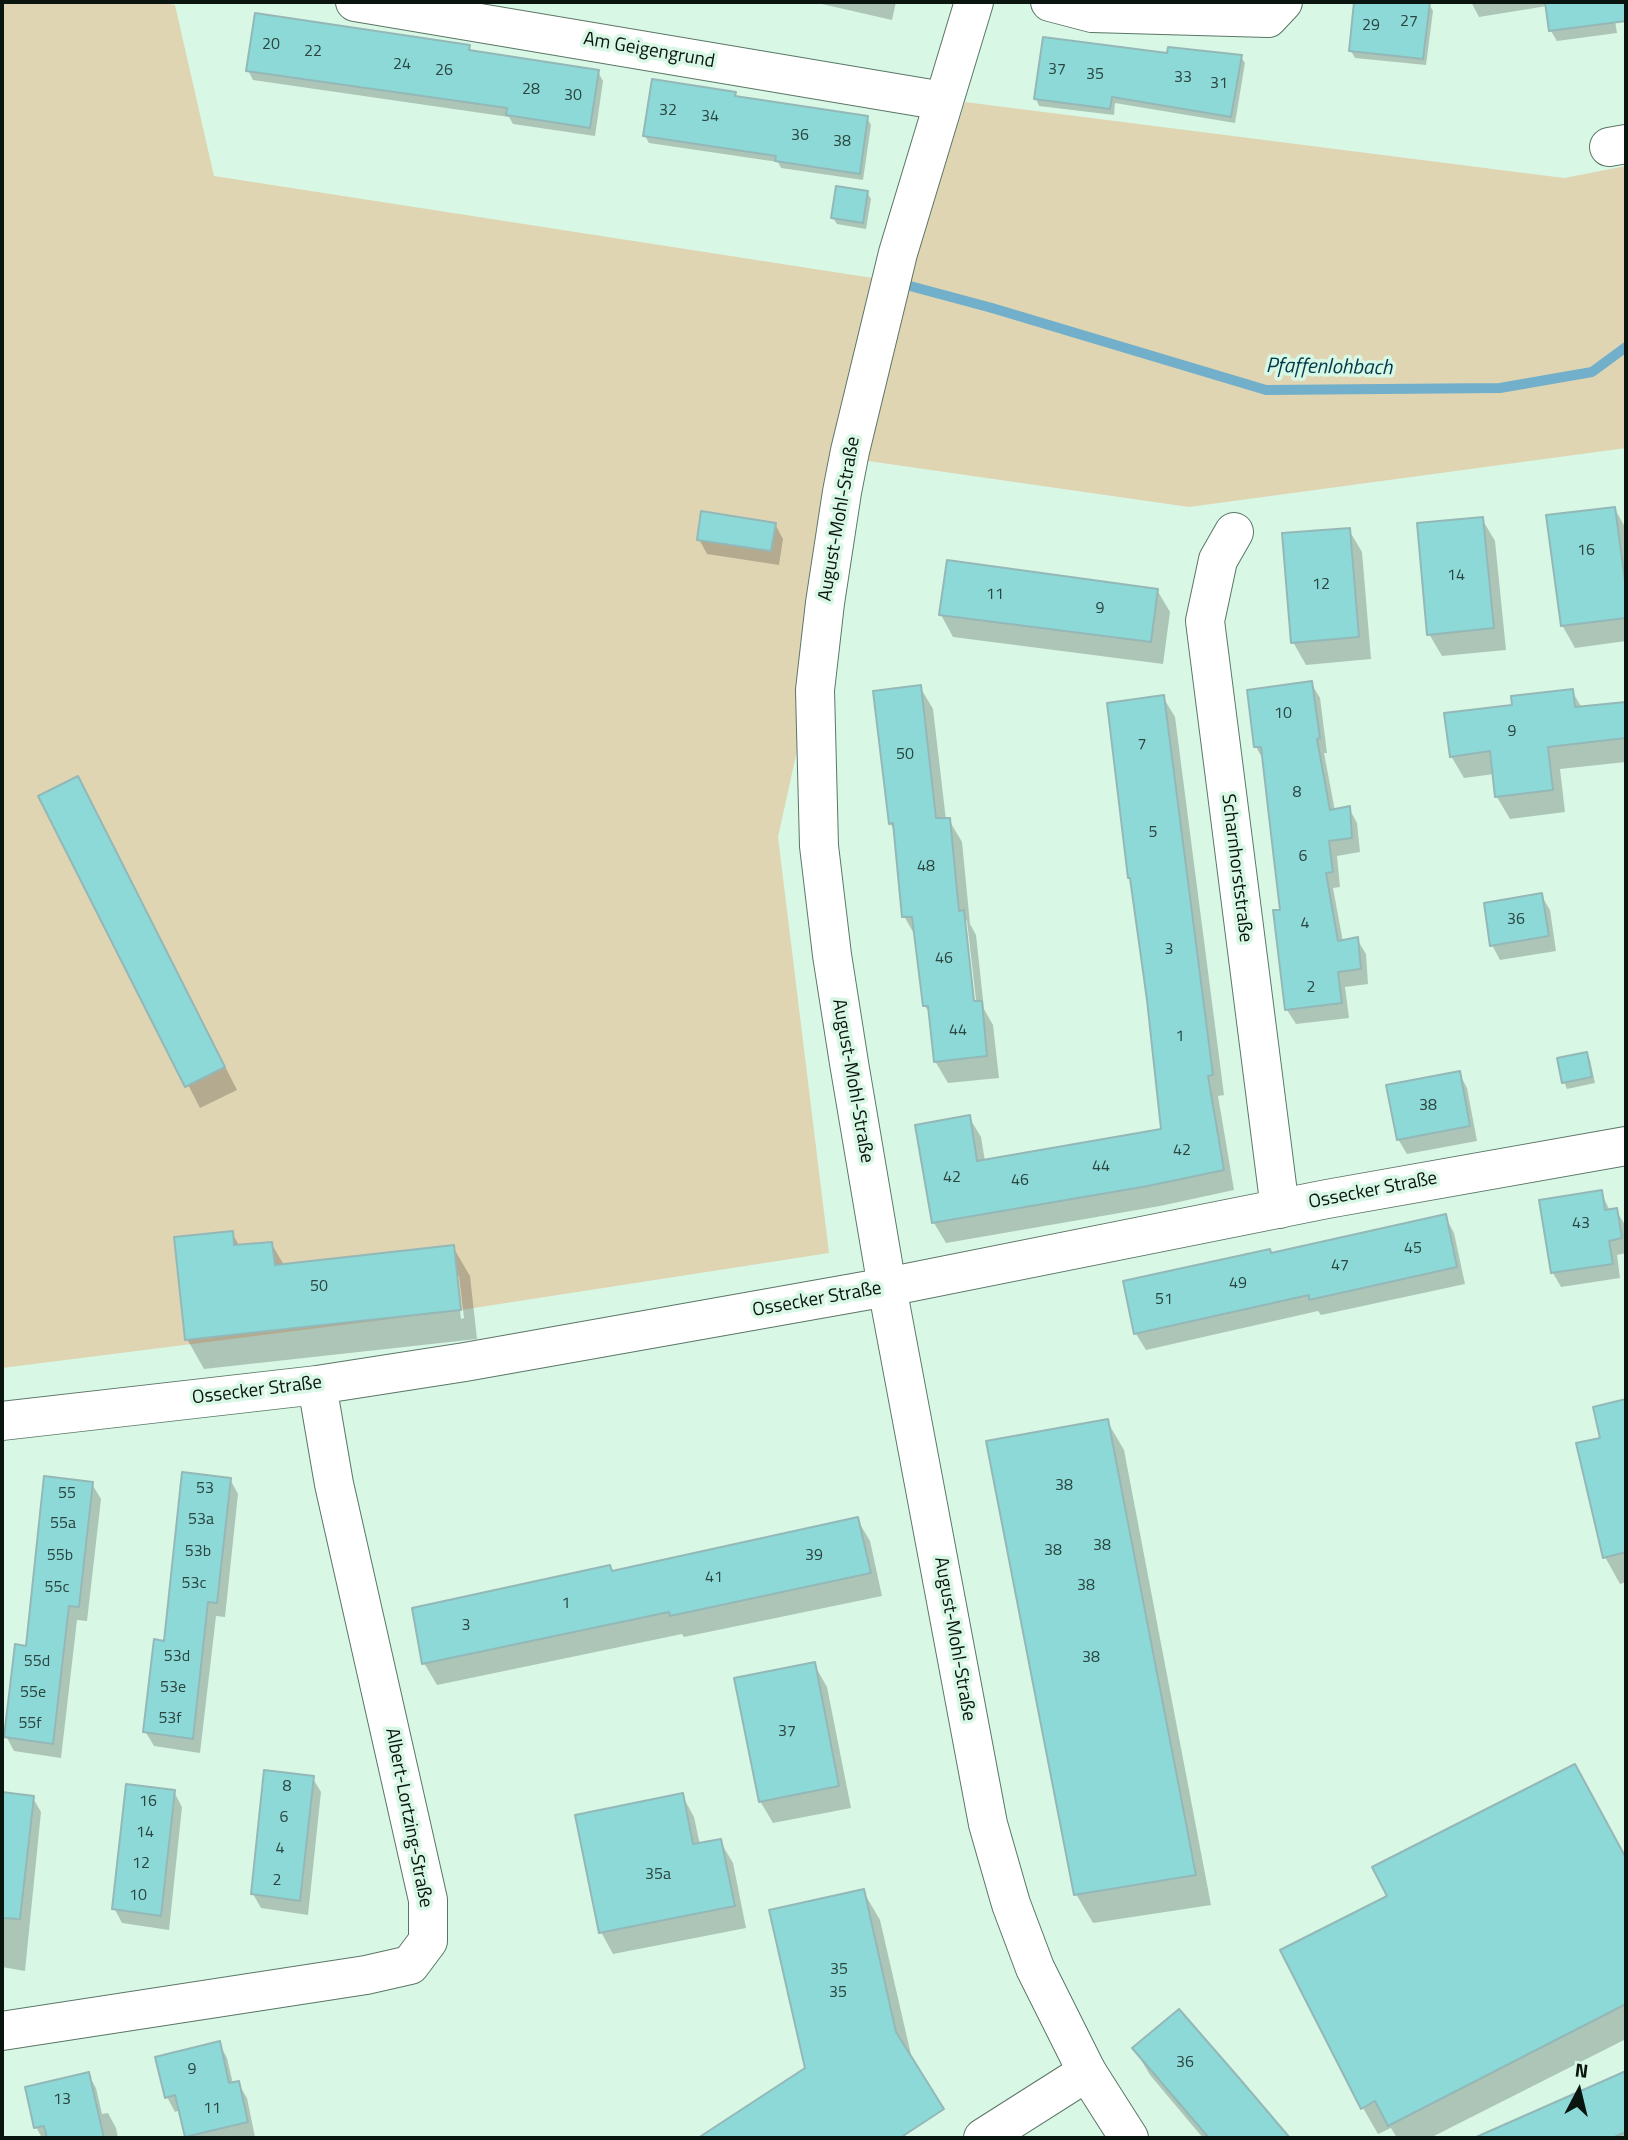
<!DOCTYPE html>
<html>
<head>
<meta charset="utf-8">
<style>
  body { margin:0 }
  #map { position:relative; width:1628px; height:2140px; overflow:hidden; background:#d8f7e5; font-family:"Titillium Web",sans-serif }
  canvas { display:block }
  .frame { position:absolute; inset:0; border:4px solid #0a150f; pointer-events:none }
  .north { position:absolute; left:1544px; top:2056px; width:70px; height:70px; -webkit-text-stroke:5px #d8f7e5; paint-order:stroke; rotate:7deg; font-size:19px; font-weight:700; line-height:28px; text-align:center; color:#0a150f }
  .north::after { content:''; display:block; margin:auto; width:24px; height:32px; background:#0a150f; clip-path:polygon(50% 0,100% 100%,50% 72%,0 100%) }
</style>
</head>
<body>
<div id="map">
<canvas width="1628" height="2140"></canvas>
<div class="frame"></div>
<div class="north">N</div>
</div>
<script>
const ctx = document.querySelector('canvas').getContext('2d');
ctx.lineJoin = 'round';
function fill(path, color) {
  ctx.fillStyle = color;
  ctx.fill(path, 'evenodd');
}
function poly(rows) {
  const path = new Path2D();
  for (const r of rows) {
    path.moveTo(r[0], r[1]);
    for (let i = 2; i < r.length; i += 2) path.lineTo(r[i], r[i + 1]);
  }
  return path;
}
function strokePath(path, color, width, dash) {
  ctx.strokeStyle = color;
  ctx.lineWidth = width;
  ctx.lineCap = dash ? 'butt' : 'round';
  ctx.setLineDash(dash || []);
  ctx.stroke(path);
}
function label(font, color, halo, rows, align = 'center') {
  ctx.font = font + ' "Titillium Web",sans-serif';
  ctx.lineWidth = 7;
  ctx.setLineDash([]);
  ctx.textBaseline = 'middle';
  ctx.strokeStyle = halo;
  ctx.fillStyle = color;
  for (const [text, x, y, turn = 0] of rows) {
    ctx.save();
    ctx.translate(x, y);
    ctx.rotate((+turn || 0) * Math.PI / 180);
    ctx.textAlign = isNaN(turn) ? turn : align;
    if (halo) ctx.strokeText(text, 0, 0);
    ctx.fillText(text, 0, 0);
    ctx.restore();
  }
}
const green = poly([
  [2,2,161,2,175,5,214,176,905,283,965,102,1564,178,1626,166,1626,448,1189,507,861,460,778,837,829,1253,461,1310,2,1368]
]);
const shadow = poly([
  [813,2,896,2,892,20],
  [1356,2,1401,2,1429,4,1433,11,1426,65,1355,58,1351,51],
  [1471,2,1612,2,1617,33,1557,41,1551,31,1547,6,1479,17],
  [469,46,472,52,598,72,603,81,595,136,513,124,509,117,253,80,248,70],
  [1169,55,1241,57,1245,63,1235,123,1115,103,1114,115,1039,106,1036,99],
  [735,93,738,98,867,118,871,125,863,180,781,168,778,162,649,143,645,136],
  [867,192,871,199,866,229,837,224,833,218],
  [1615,509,1626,529,1626,641,1575,648,1562,625],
  [1482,519,1495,541,1506,650,1442,656,1429,634],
  [775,524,783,539,779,565,707,554,699,539],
  [1349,530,1362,552,1371,659,1306,665,1293,642],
  [1157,590,1170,612,1163,664,953,637,941,615],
  [1311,683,1320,698,1327,753,1324,753,1335,811,1349,808,1357,823,1360,852,1337,856,1340,887,1333,888,1343,942,1357,939,1366,954,1368,984,1345,987,1349,1018,1296,1024,1287,1010,1282,911,1264,761,1256,747],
  [920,687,933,709,946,820,949,820,962,842,970,924,976,935,984,1009,993,1025,999,1078,948,1083,935,1061,931,1015,925,1006,917,939,904,916,895,832,890,823],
  [963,917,967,921,977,1009,974,1010],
  [1572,691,1582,708,1626,704,1626,762,1560,769,1565,812,1510,819,1497,797,1494,774,1464,778,1451,756,1514,706],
  [1163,697,1175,717,1224,1095,1218,1096,1234,1190,1160,1206,946,1243,934,1223,917,1126,969,1117,981,1137,985,1161,1162,1130],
  [40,796,90,800,237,1090,200,1108],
  [1541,895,1550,910,1556,951,1500,960,1492,945],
  [1586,1054,1590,1060,1595,1083,1567,1089,1564,1082],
  [1459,1073,1467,1088,1477,1141,1407,1154,1398,1139],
  [1601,1192,1610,1211,1616,1210,1625,1225,1626,1253,1617,1255,1620,1278,1561,1287,1553,1273],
  [1445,1216,1454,1233,1465,1284,1321,1315,1318,1311,1146,1350,1136,1334,1125,1282,1271,1254],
  [232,1233,240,1247,271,1243,284,1265,453,1247,470,1276,477,1339,204,1369,187,1339],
  [456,1276,459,1276,464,1318,461,1319],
  [1626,1400,1626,1582,1620,1584,1605,1557,1602,1439,1595,1408],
  [1107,1421,1124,1450,1211,1905,1093,1923,1076,1894],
  [230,1479,238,1494,225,1617,216,1616,200,1753,154,1746,145,1731,165,1642],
  [92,1484,101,1499,87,1621,77,1620,61,1758,14,1751,6,1736,27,1648],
  [857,1519,870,1541,882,1596,684,1637,682,1634,437,1685,424,1663,612,1572],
  [814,1664,827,1687,851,1808,773,1823,760,1801],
  [312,1777,321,1792,308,1915,261,1908,253,1894],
  [174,1792,182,1807,169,1930,122,1923,114,1908],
  [1590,1792,1626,1860,1626,2039,1430,2138,1397,2138,1391,2128,1378,2134,1363,2108],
  [2,1794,33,1798,41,1812,25,1971,2,1967],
  [682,1795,694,1817,700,1845,720,1841,733,1863,746,1928,613,1954,601,1932],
  [863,1891,880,1920,912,2059,886,2110,904,2138,701,2138,807,2069],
  [1179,2011,1287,2138,1203,2138,1150,2075,1134,2048],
  [219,2043,227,2058,233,2084,238,2083,247,2098,255,2137,187,2138,180,2110,175,2112,167,2097,158,2058],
  [1626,2073,1626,2138,1478,2138],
  [88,2074,96,2088,102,2114,108,2113,116,2128,118,2138,42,2138,36,2127]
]);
const stream = poly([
  [910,286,992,308,1266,390,1500,388,1592,372,1626,347]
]);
const building = poly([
  [1354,2,1430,2,1423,59,1349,51,1354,2],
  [1545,2,1626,2,1626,21,1549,31,1545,2],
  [255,13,470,45,469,50,599,70,590,128,506,115,507,108,246,71,255,13],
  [1043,37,1167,53,1168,47,1242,55,1231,117,1112,97,1110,109,1034,99,1043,37],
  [652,79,736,92,735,96,868,116,860,174,775,161,776,156,643,136,652,79],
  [836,186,868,191,863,223,831,218,836,186],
  [1615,507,1626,588,1626,618,1561,626,1546,515,1615,507],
  [701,511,776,523,771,551,697,540,701,511],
  [1483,517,1494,628,1427,635,1417,523,1483,517],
  [1350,528,1359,637,1291,643,1282,533,1350,528],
  [947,560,1158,589,1151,642,939,615,947,560],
  [1312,681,1320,738,1317,739,1330,810,1350,806,1352,838,1329,841,1333,872,1326,873,1338,941,1358,937,1361,969,1338,972,1342,1003,1285,1010,1273,910,1280,910,1271,834,1261,747,1254,747,1247,690,1312,681],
  [921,685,936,818,950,818,959,911,964,910,974,1001,982,1001,987,1056,934,1062,928,1006,923,1006,912,917,902,917,893,823,889,824,873,691,921,685],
  [1573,689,1575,707,1626,702,1626,738,1548,747,1553,790,1495,797,1490,751,1450,757,1444,713,1512,705,1511,696,1573,689],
  [1164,695,1213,1075,1208,1076,1224,1170,1148,1186,932,1223,915,1125,970,1115,977,1161,1161,1129,1147,1000,1130,878,1128,878,1107,703,1164,695],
  [78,776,225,1067,185,1087,38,796,78,776],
  [1542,893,1549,936,1490,946,1484,903,1542,893],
  [1587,1052,1592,1077,1562,1083,1557,1058,1587,1052],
  [1460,1071,1470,1126,1397,1140,1386,1085,1460,1071],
  [1602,1190,1605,1210,1617,1208,1622,1238,1609,1241,1613,1264,1551,1273,1539,1200,1602,1190],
  [1446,1214,1457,1267,1309,1300,1309,1295,1134,1334,1123,1281,1270,1249,1271,1253,1446,1214],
  [233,1231,234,1245,272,1242,275,1265,454,1245,461,1310,185,1340,174,1237,233,1231],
  [1626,1399,1626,1552,1603,1558,1576,1443,1600,1438,1593,1407,1626,1399],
  [1108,1419,1196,1875,1074,1895,986,1441,1108,1419],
  [182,1472,231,1478,217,1603,208,1602,193,1739,143,1732,154,1639,164,1641,182,1472],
  [44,1476,93,1482,79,1607,69,1606,53,1744,4,1737,15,1644,26,1646,44,1476],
  [858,1517,871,1573,670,1616,669,1612,422,1664,412,1608,610,1565,612,1571,858,1517],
  [815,1662,839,1786,759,1802,734,1678,815,1662],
  [1575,1764,1626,1858,1626,2004,1388,2126,1375,2101,1361,2109,1280,1950,1387,1896,1372,1867,1575,1764],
  [264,1770,314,1776,300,1901,251,1894,264,1770],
  [126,1784,175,1790,161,1916,112,1909,126,1784],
  [2,1792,34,1796,20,1919,2,1918,2,1792],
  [683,1793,693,1844,721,1839,735,1906,599,1933,575,1815,683,1793],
  [864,1889,896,2032,944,2109,900,2138,698,2138,805,2068,769,1910,864,1889],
  [1179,2009,1239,2078,1290,2138,1209,2138,1132,2048,1179,2009],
  [220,2041,229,2083,239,2081,248,2122,185,2137,175,2095,165,2098,155,2057,220,2041],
  [1626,2071,1626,2132,1612,2138,1474,2138,1626,2071],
  [89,2072,104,2138,47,2138,44,2126,34,2128,25,2087,89,2072]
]);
const minor = poly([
  [355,2,943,101],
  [1050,2,1092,13,1268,18,1283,2],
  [1609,147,1626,144],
  [1234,532,1218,560,1205,621,1280,1209],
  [2,1421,317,1385,465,1362,887,1287,1327,1199,1626,1146],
  [2,2031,366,1975,410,1965,428,1941,428,1900,334,1484,317,1385],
  [983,2138,1087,2072]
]);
const major = poly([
  [974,2,898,253,850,451,842,492,825,603,815,690,819,846,832,955,849,1063,887,1287,988,1824,1011,1904,1035,1968,1087,2072,1129,2138]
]);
const numberNames = [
  ["27",1409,22],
  ["29",1371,26],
  ["20",271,45],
  ["22",313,52],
  ["24",402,65],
  ["37",1057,70],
  ["26",444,71],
  ["35",1095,75],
  ["33",1183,78],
  ["31",1219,84],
  ["28",531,90],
  ["30",573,96],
  ["32",668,111],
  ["34",710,117],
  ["36",800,136],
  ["38",842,142],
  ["16",1586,551],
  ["14",1456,576],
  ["12",1321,585],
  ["11",995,595],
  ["9",1100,609],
  ["10",1283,714],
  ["9",1512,732],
  ["7",1142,745],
  ["50",905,755],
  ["8",1297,793],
  ["5",1153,833],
  ["6",1303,857],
  ["48",926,867],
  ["36",1516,920],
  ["4",1305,924],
  ["3",1169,950],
  ["46",944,959],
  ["2",1311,988],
  ["44",958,1031],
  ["1",1180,1037],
  ["38",1428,1106],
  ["42",1182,1151],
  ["44",1101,1167],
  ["42",952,1178],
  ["46",1020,1181],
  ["43",1581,1224],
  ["45",1413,1249],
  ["47",1340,1266],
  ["49",1238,1284],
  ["50",319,1287],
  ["51",1164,1300],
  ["38",1064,1486],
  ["53",205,1489],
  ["55",67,1494],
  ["53a",201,1520],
  ["55a",63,1524],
  ["38",1102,1546],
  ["38",1053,1551],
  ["53b",198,1552],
  ["55b",60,1556],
  ["39",814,1556],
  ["41",714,1578],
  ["53c",194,1584],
  ["38",1086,1586],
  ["55c",57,1588],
  ["1",566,1604],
  ["3",466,1626],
  ["53d",177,1657],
  ["38",1091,1658],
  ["55d",37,1662],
  ["53e",173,1688],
  ["55e",33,1693],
  ["53f",170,1719],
  ["55f",30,1724],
  ["37",787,1732],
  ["8",287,1787],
  ["16",148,1802],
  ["6",284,1818],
  ["14",145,1833],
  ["4",280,1849],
  ["12",141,1864],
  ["35a",658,1875],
  ["2",277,1881],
  ["10",138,1896],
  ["35",839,1970],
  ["35",838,1993],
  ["36",1185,2063],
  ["9",192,2070],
  ["13",62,2100],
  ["11",212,2109]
];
const streetNames = [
  ["Am Geigengrund",649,51,10],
  ["August-Mohl-Straße",840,519,-80],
  ["Scharnhorststraße",1236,868,83],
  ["August-Mohl-Straße",852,1081,80],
  ["Ossecker Straße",1373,1191,-11],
  ["Ossecker Straße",817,1300,-10],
  ["Ossecker Straße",257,1391,-7],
  ["August-Mohl-Straße",954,1639,80],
  ["Albert-Lortzing-Straße",408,1818,79]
];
const waterNames = [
  ["Pfaffenlohbach",1329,368,1]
];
fill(green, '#e0d5b3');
fill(shadow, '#0003');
strokePath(stream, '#71afca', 10);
fill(building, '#8dd9d7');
strokePath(building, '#93b8b7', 2);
strokePath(minor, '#5b7667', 40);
strokePath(major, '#5b7667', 40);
strokePath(minor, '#fff', 38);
strokePath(major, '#fff', 38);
label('16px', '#2b4641', null, numberNames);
label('19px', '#0a150f', '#d8f7e5', streetNames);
label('italic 21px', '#003a4d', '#d8f7e5', waterNames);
</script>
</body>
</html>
